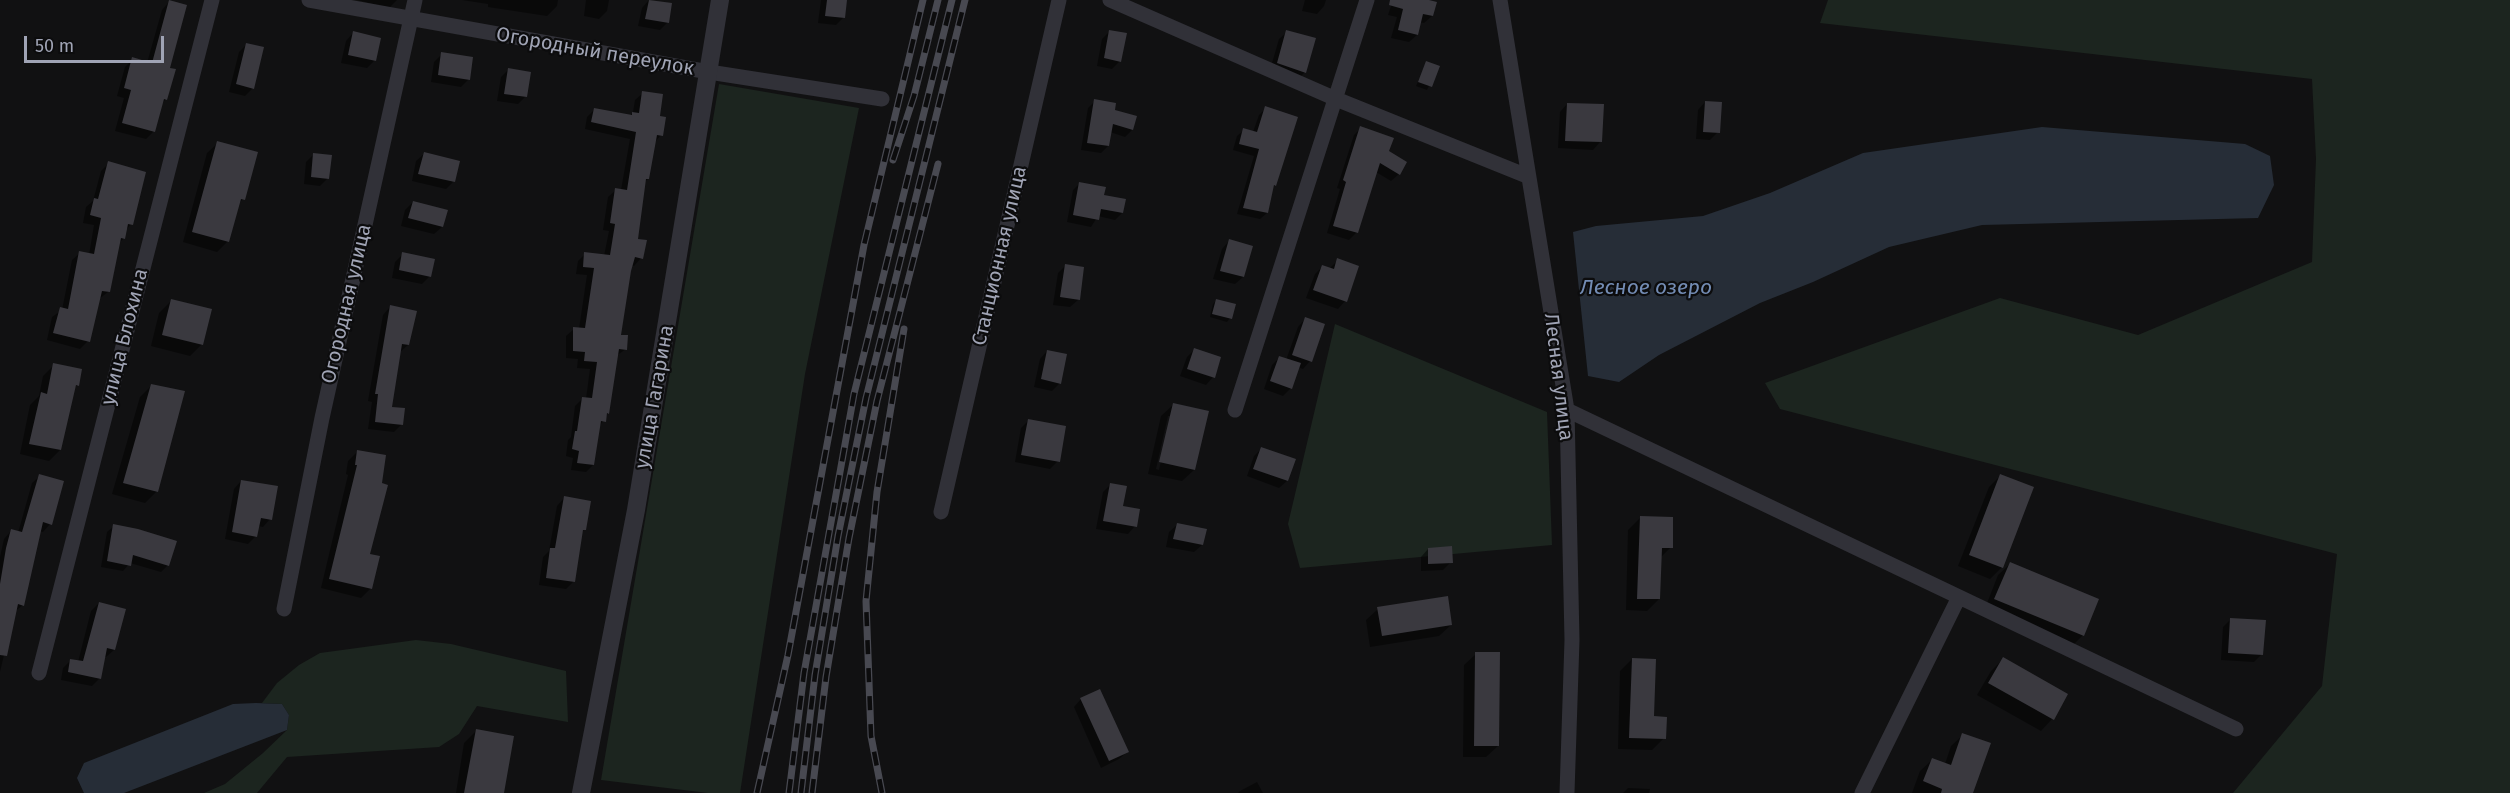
<!DOCTYPE html>
<html>
<head>
<meta charset="utf-8">
<style>
  body { margin:0 }
  #map { position:relative; width:2510px; height:793px; overflow:hidden; background:#111112; font-family:"Fira Sans",sans-serif }
  canvas { display:block }
  .scale { position:absolute; left:24px; top:36px; width:140px; height:27px; box-sizing:border-box; border:3px solid #a0a4b5; border-top:0; padding-left:8px; font-size:18px; line-height:21px; white-space:nowrap; color:#a0a4b5; -webkit-text-stroke:4px #0c0c0d; paint-order:stroke }
</style>
</head>
<body>
<div id="map">
<canvas width="2510" height="793"></canvas>
<div class="scale">50 m</div>
</div>
<script>
const ctx = document.querySelector('canvas').getContext('2d');
ctx.lineJoin = 'round';
function fill(path, color) {
  ctx.fillStyle = color;
  ctx.fill(path, 'evenodd');
}
function poly(rows) {
  const path = new Path2D();
  for (const r of rows) {
    path.moveTo(r[0], r[1]);
    for (let i = 2; i < r.length; i += 2) path.lineTo(r[i], r[i + 1]);
  }
  return path;
}
function strokePath(path, color, width, dash) {
  ctx.strokeStyle = color;
  ctx.lineWidth = width;
  ctx.lineCap = dash ? 'butt' : 'round';
  ctx.setLineDash(dash || []);
  ctx.stroke(path);
}
function label(font, color, halo, rows, align = 'center') {
  ctx.font = font + ' "Fira Sans",sans-serif';
  ctx.lineWidth = 4.5;
  ctx.setLineDash([]);
  ctx.textBaseline = 'middle';
  ctx.strokeStyle = halo;
  ctx.fillStyle = color;
  for (const [text, x, y, turn = 0] of rows) {
    ctx.save();
    ctx.translate(x, y);
    ctx.rotate((+turn || 0) * Math.PI / 180);
    ctx.textAlign = isNaN(turn) ? turn : align;
    if (halo) ctx.strokeText(text, 0, 0);
    ctx.fillText(text, 0, 0);
    ctx.restore();
  }
}
const green = poly([
  [1828,0,2510,0,2510,793,2233,793,2322,686,2337,554,1780,409,1765,383,2000,298,2138,335,2312,262,2316,159,2312,79,1820,23],
  [719,84,859,108,805,374,740,793,708,793,601,780],
  [1335,324,1547,412,1552,545,1300,568,1288,524],
  [416,640,451,644,566,671,568,722,477,706,459,734,439,747,287,757,257,793,204,793,225,784,263,753,287,730,289,715,282,704,262,703,277,683,299,665,320,653]
]);
const water = poly([
  [2042,127,2245,144,2270,156,2274,185,2258,218,1982,225,1889,247,1813,282,1760,303,1659,355,1619,382,1588,376,1573,232,1596,226,1703,216,1770,193,1863,153],
  [256,703,282,704,289,715,287,730,124,793,84,793,77,778,84,763,233,704]
]);
const shadow = poly([
  [357,0,397,0,389,8],
  [462,0,558,0,557,6,547,16,488,7,488,4],
  [586,0,609,0,607,11,599,19,584,16],
  [649,0,668,22,660,30,638,26,642,8],
  [821,0,846,0,844,17,836,25,818,23],
  [1305,0,1326,0,1324,6,1317,14,1302,11],
  [1393,0,1423,0,1432,16,1424,23,1420,22,1417,35,1409,42,1391,38,1397,17,1388,15],
  [169,2,166,99,160,105,153,132,146,139,115,131,124,98,117,96,125,67,133,59,147,63,162,10],
  [1110,31,1120,61,1112,69,1097,66,1102,39],
  [1287,32,1305,72,1297,80,1270,70,1279,39],
  [353,33,374,61,367,68,341,63,346,41],
  [247,44,253,88,245,96,229,92,239,52],
  [442,54,469,79,461,87,431,82,434,62],
  [1427,63,1438,67,1427,90,1416,86],
  [508,70,525,97,518,104,497,101,501,77],
  [643,93,658,117,661,135,654,143,648,179,644,182,636,240,641,258,634,266,631,265,620,336,626,349,616,356,608,413,599,427,593,465,586,472,571,470,573,458,566,456,568,440,571,437,575,406,582,399,586,399,590,369,577,368,578,359,566,358,566,336,574,329,579,329,587,275,576,274,578,261,585,254,604,256,609,231,603,230,608,197,616,190,621,190,630,139,585,129,587,117,595,109,630,116,633,112,635,100],
  [1095,101,1113,111,1132,130,1125,137,1110,132,1108,146,1101,153,1081,150,1088,108],
  [1705,102,1718,132,1710,140,1696,139,1698,110],
  [1567,104,1600,142,1593,150,1558,148,1560,112],
  [1266,108,1275,185,1272,188,1267,213,1260,219,1237,214,1254,156,1233,150,1237,136,1244,130,1253,132,1259,115],
  [1361,128,1387,152,1399,174,1391,181,1376,172,1357,232,1349,240,1327,233,1340,189,1337,188,1354,135],
  [218,143,243,199,237,205,228,241,217,252,183,242,207,153],
  [314,154,328,178,320,186,304,184,306,162],
  [424,154,453,182,446,189,412,181,416,161],
  [109,163,131,224,126,230,124,238,118,244,108,292,99,299,88,341,80,349,47,340,52,317,62,310,72,260,80,253,89,255,94,225,83,223,86,207,93,201,101,171],
  [1080,183,1102,196,1122,213,1115,220,1098,216,1091,227,1067,222,1073,190],
  [413,202,442,227,434,234,401,226,405,210],
  [1229,241,1251,247,1243,277,1235,284,1213,279,1222,249],
  [403,254,430,276,422,284,392,278,395,262],
  [1338,260,1345,301,1338,309,1306,298,1315,274,1322,267,1330,268],
  [1065,266,1078,300,1070,307,1053,305,1058,273],
  [1217,300,1230,318,1227,322,1210,317,1213,304],
  [171,301,202,344,190,356,151,346,159,313],
  [390,307,408,345,400,352,390,408,402,424,394,432,368,429,372,402,368,401,383,315],
  [1305,319,1310,361,1303,369,1298,367,1291,388,1283,396,1264,389,1272,365,1280,357,1286,360,1298,327],
  [1195,349,1213,377,1206,385,1180,376,1187,357],
  [1047,351,1060,383,1052,391,1034,387,1040,359],
  [54,365,77,385,73,389,60,450,49,461,20,454,30,405,39,396,43,376],
  [152,385,157,491,145,503,112,494,140,397],
  [1173,405,1194,470,1182,481,1148,474,1161,416],
  [1168,416,1171,416,1159,470,1156,469],
  [1028,421,1058,461,1050,469,1015,462,1021,428],
  [1261,449,1287,481,1279,488,1247,476,1254,456],
  [357,452,371,588,361,598,321,588,348,475,346,474,348,461],
  [2001,475,2002,567,1990,579,1958,566,1989,487],
  [40,476,50,524,43,532,39,531,23,605,14,612,0,672,0,557,4,539,11,531,18,533,32,483],
  [241,481,270,519,263,527,258,526,256,536,248,544,225,539,234,489],
  [1110,485,1121,507,1135,526,1128,534,1096,529,1103,492],
  [564,498,584,530,581,533,573,582,566,589,539,585,543,557,549,551,557,506],
  [1640,518,1671,547,1660,558,1659,599,1647,611,1626,610,1628,530],
  [1177,525,1202,545,1194,552,1166,547,1169,532],
  [114,526,168,565,161,572,130,563,123,571,101,567,107,532],
  [1428,549,1451,562,1443,570,1421,571,1421,557],
  [2010,564,2083,635,2071,647,1984,611,1998,575],
  [99,603,114,650,106,657,104,657,100,678,92,686,61,680,63,668,71,660,78,662,91,611],
  [1378,609,1451,625,1439,636,1370,647,1366,620],
  [2231,619,2262,654,2254,662,2221,660,2223,627],
  [1476,654,1498,746,1486,757,1463,757,1464,665],
  [1632,659,1652,718,1664,738,1652,750,1618,749,1620,671],
  [2003,659,2066,695,2052,719,2041,731,1977,695,1991,671],
  [1081,699,1127,752,1119,759,1101,768,1074,707],
  [476,731,503,793,456,793,464,743],
  [1963,735,1971,793,1912,793,1920,771,1932,760,1945,764,1951,746],
  [1257,782,1263,793,1238,793,1240,791],
  [1628,788,1650,789,1649,793,1623,793]
]);
const building = poly([
  [169,0,187,5,170,68,176,69,167,100,164,99,155,132,122,123,131,90,124,88,132,57,152,63],
  [649,0,672,3,669,23,645,19],
  [827,0,847,0,845,18,825,16],
  [1390,0,1429,0,1437,2,1433,16,1423,14,1418,35,1398,30,1403,9,1389,5],
  [1109,30,1127,33,1121,62,1104,58],
  [1286,30,1316,38,1306,73,1277,63],
  [353,31,381,38,376,61,348,55],
  [246,43,264,47,254,89,236,84],
  [441,52,473,57,470,80,438,75],
  [1426,61,1440,66,1432,87,1418,82],
  [508,68,531,72,527,97,504,94],
  [642,91,663,94,660,116,666,117,663,136,657,135,649,179,646,179,638,239,647,240,643,259,635,257,631,271,621,335,628,335,627,350,619,349,609,414,607,413,606,422,601,421,594,465,577,463,579,451,572,449,575,431,577,431,582,397,592,398,597,362,584,361,585,352,573,351,573,327,585,328,594,268,583,267,584,252,610,255,615,224,610,223,615,188,627,190,636,132,591,122,594,108,632,115,632,112,639,113],
  [1094,99,1116,103,1115,110,1137,116,1133,130,1113,124,1109,146,1087,143],
  [1705,101,1722,102,1720,133,1703,132],
  [1567,103,1604,104,1602,142,1565,141],
  [1265,106,1298,117,1276,186,1274,185,1268,213,1243,208,1259,149,1239,144,1243,128,1257,132],
  [1360,126,1394,138,1389,151,1407,162,1400,175,1380,163,1358,233,1333,226,1346,182,1343,180],
  [217,141,258,152,245,200,241,199,229,242,192,232],
  [424,152,460,161,455,182,418,174],
  [313,153,332,155,329,179,311,177],
  [108,161,146,172,133,225,128,224,125,239,121,238,110,292,102,291,90,342,53,333,60,307,68,309,79,251,94,254,101,218,90,215,94,198,98,199],
  [1079,182,1106,187,1104,195,1126,199,1123,213,1101,209,1099,220,1073,215],
  [413,201,448,210,443,227,408,218],
  [1229,239,1253,246,1244,277,1220,271],
  [402,252,435,259,431,277,399,270],
  [1337,258,1359,266,1347,302,1313,290,1322,265,1334,269],
  [1065,264,1084,267,1080,300,1060,297],
  [171,299,212,309,203,345,162,335],
  [1216,299,1236,304,1232,319,1212,314],
  [390,305,417,311,409,345,402,344,392,407,405,408,403,425,375,422,378,394,375,394],
  [1305,317,1325,324,1312,362,1292,355],
  [1194,348,1221,357,1215,378,1187,369],
  [1047,350,1067,354,1061,384,1041,379],
  [1279,356,1301,363,1292,389,1270,381],
  [53,363,82,369,79,386,76,385,61,450,29,444,41,392,47,394],
  [151,384,185,391,158,492,123,483],
  [1173,403,1209,411,1195,470,1159,462],
  [1028,419,1066,426,1060,462,1021,455],
  [1261,447,1296,459,1288,481,1253,469],
  [357,450,386,455,382,483,388,485,370,554,380,556,372,589,329,579,357,465,355,465],
  [39,474,64,481,52,525,43,522,24,606,18,604,7,656,0,655,0,584,6,548,11,529,22,532],
  [2000,474,2034,487,2003,568,1969,555],
  [241,480,278,486,272,520,261,518,257,537,232,532],
  [1110,483,1127,486,1123,506,1140,509,1137,527,1103,521],
  [564,496,591,501,586,530,583,530,575,582,546,578,550,548,555,548],
  [1640,516,1673,517,1673,548,1662,548,1660,599,1637,599],
  [1177,523,1207,529,1203,545,1173,539],
  [113,524,138,529,177,541,169,566,133,555,131,566,107,561],
  [1452,546,1453,563,1428,564,1428,548],
  [2010,562,2099,599,2084,636,1994,599],
  [1448,596,1452,625,1382,636,1377,607],
  [99,602,126,609,115,650,107,648,101,679,68,672,70,659,83,661],
  [2230,618,2266,620,2263,655,2228,653],
  [1475,652,1500,652,1499,746,1474,746],
  [2003,657,2068,694,2054,720,1988,683],
  [1632,658,1656,659,1654,716,1667,717,1666,739,1629,738],
  [1100,689,1129,752,1109,761,1080,698],
  [476,729,514,736,504,793,464,793],
  [1962,733,1991,743,1973,793,1941,793,1942,789,1923,781,1932,758,1951,765]
]);
const minor = poly([
  [309,0,709,72,882,99],
  [1110,0,1336,99,1527,176],
  [1500,0,1567,410,1572,640,1567,793],
  [1235,410,1367,0],
  [1567,410,2236,729],
  [941,512,1059,0],
  [284,609,322,418,415,0],
  [39,673,212,0],
  [1862,793,1959,597]
]);
const tertiary = poly([
  [581,793,636,510,720,0]
]);
const rail = poly([
  [893,160,914,96,938,0],
  [757,793,788,655,864,245,923,0],
  [789,793,804,673,854,394,952,0],
  [801,793,815,675,838,536,866,398,965,0],
  [812,793,826,677,849,538,877,401,938,164],
  [882,793,871,736,866,601,877,492,904,329]
]);
const streetNames = [
  ["Огородный переулок",595,52,10],
  ["Станционная улица",1000,256,-77],
  ["Огородная улица",347,304,-77],
  ["улица Блохина",125,337,-76],
  ["Лесная улица",1558,377,83],
  ["улица Гагарина",655,397,-80]
];
const waterNames = [
  ["Лесное озеро",1646,288]
];
fill(green, '#1c251f');
fill(water, '#262d37');
fill(shadow, '#0007');
fill(building, '#3a393f');
strokePath(minor, '#313138', 15);
strokePath(tertiary, '#313138', 18);
strokePath(rail, '#484951', 7);
strokePath(rail, '#0c0c0d', 4.5, [14]);
label('20px', '#a0a4b5', '#0c0c0d', streetNames);
label('italic 21px', '#738cb4', '#0c0c0d', waterNames);
</script>
</body>
</html>
